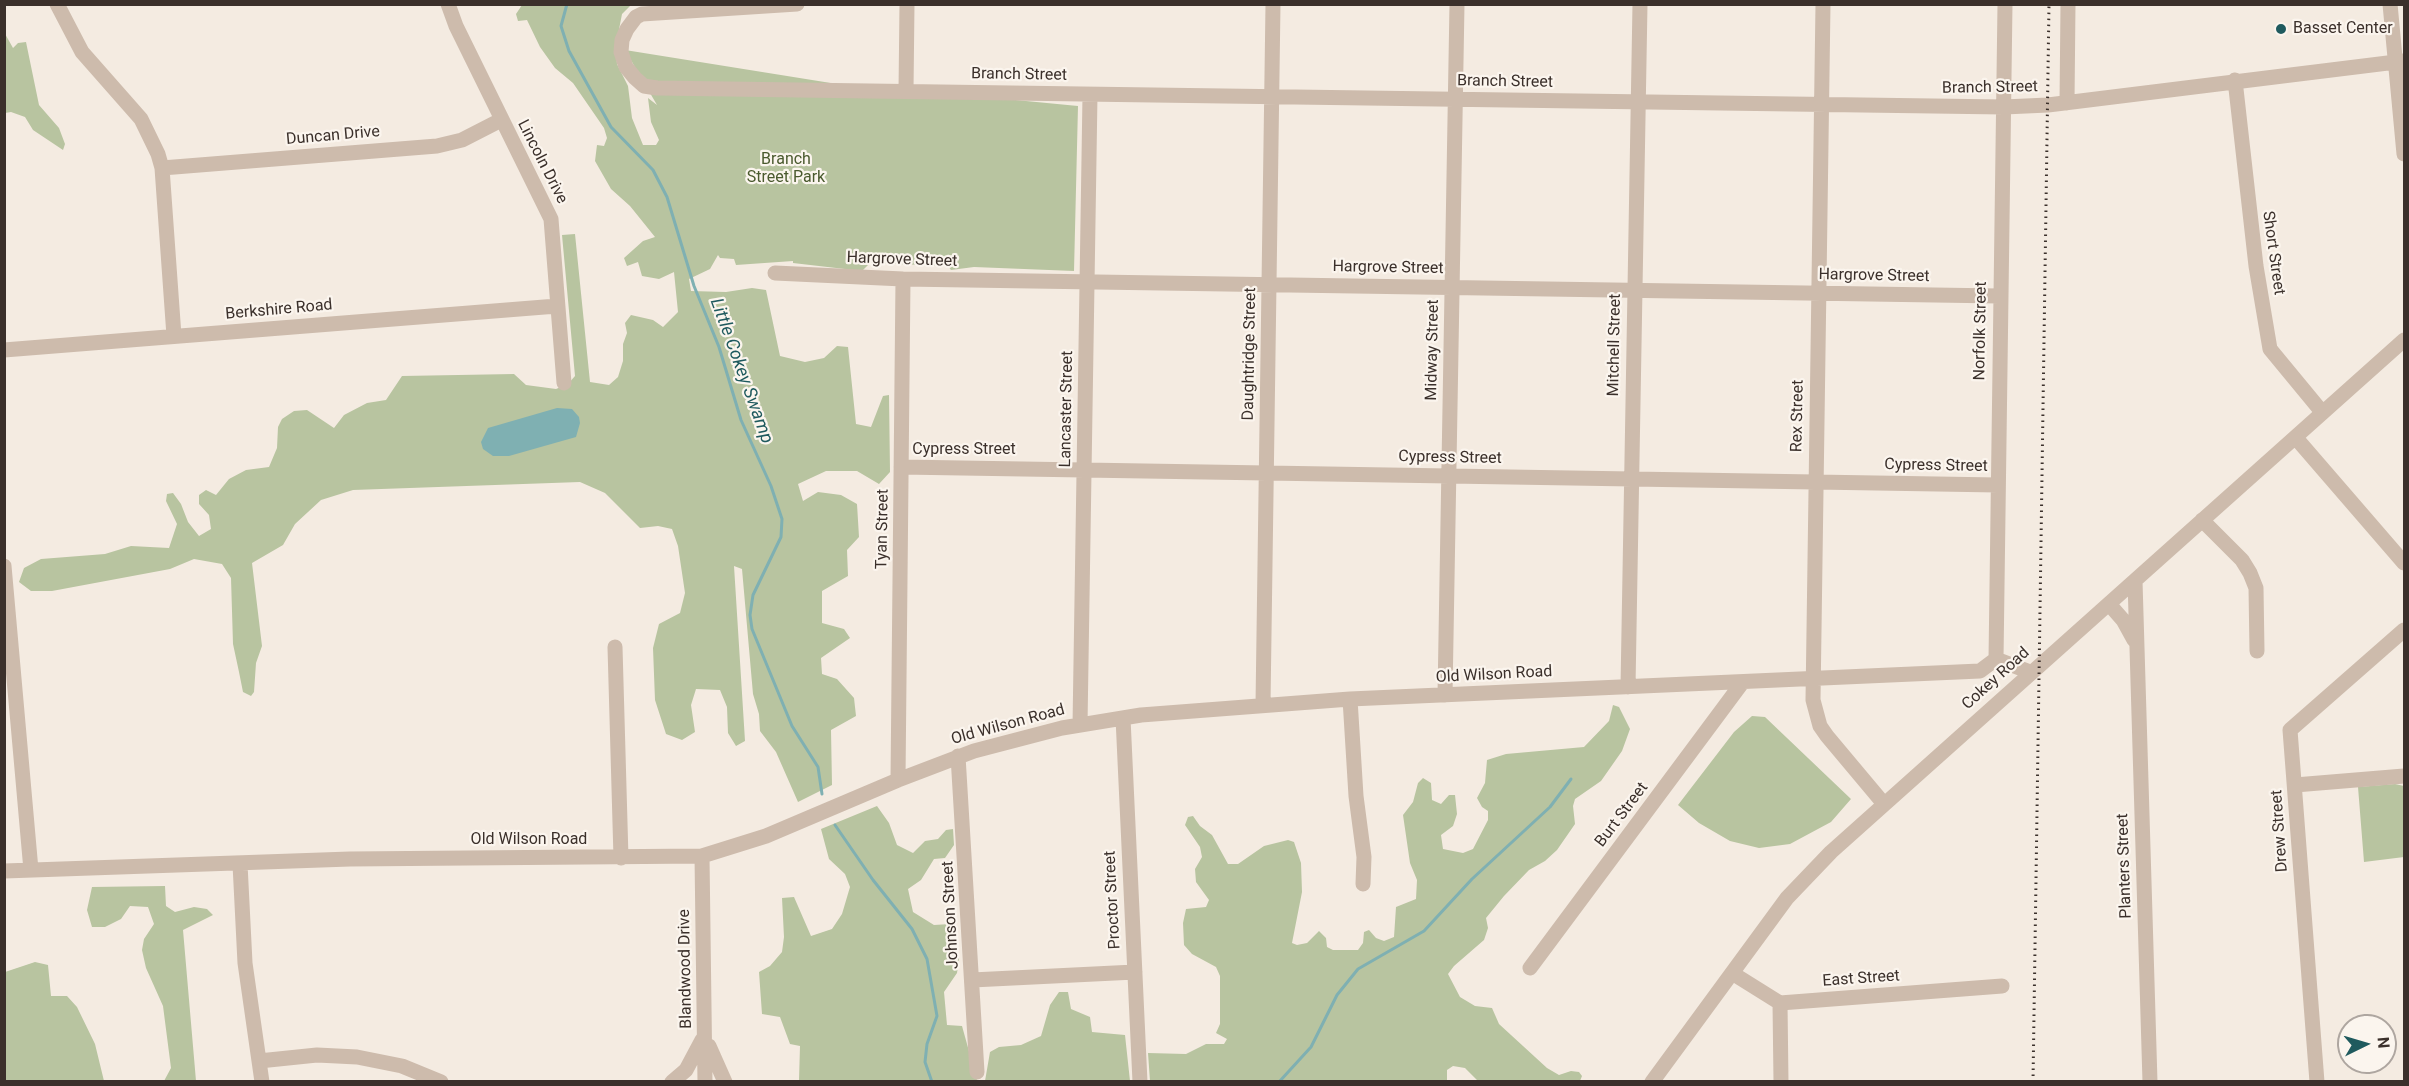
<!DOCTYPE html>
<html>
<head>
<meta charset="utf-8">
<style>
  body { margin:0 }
  #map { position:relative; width:2409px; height:1086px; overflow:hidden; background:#f4ebe1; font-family:Roboto,sans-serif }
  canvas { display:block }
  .frame { position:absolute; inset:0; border:6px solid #3b302b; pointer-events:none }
  .north { position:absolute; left:2337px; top:1014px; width:60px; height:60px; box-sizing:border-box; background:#fbf5ee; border:2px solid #aea6a0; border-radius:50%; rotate:85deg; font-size:16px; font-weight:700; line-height:24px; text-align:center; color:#3b302b }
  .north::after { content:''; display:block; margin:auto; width:21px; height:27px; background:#1f5a5e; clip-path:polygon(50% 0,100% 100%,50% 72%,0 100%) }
</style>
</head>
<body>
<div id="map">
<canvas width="2409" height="1086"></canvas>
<div class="frame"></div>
<div class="north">N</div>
</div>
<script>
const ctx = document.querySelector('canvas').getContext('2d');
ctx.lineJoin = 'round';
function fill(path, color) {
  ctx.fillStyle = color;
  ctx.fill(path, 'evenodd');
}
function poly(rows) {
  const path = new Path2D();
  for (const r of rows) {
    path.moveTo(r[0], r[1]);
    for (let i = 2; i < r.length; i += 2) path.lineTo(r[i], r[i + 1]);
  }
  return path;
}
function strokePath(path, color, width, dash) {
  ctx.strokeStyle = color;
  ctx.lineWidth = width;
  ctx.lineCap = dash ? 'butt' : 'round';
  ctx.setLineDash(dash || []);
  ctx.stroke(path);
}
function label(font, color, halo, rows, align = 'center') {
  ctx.font = font + ' Roboto,sans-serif';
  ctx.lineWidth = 4.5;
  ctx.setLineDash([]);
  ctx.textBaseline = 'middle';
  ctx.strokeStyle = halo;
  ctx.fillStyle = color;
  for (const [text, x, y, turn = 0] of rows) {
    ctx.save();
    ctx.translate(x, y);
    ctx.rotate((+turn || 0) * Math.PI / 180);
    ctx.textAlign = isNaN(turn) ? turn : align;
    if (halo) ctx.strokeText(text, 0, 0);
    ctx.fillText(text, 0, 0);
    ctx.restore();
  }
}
const green = poly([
  [522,5,631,5,622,14,616,45,617,64,628,86,632,118,643,145,656,145,659,140,651,122,648,98,657,105,625,50,918,97,953,94,1078,106,1074,271,974,267,951,270,948,266,870,263,862,271,793,263,793,261,736,265,734,259,720,258,718,255,710,269,689,279,691,291,726,292,752,288,766,290,780,356,805,362,824,358,837,346,848,347,856,424,871,427,883,396,889,395,890,472,879,484,857,471,826,471,798,484,803,501,818,492,841,495,857,504,859,537,847,550,848,576,822,591,822,623,844,629,850,638,821,658,822,674,837,679,854,698,856,716,831,730,832,785,798,802,776,752,760,731,759,714,753,694,742,569,734,566,745,741,736,746,728,733,727,707,720,690,696,689,691,705,695,732,682,740,666,734,655,700,653,648,659,624,680,613,685,593,678,546,672,529,658,526,640,528,605,493,580,482,353,490,321,500,295,524,283,545,252,563,262,646,256,663,254,692,251,696,243,692,239,672,233,644,231,578,222,564,194,559,170,569,52,591,31,591,19,582,24,568,41,559,105,554,131,546,169,548,177,524,166,501,167,494,173,493,181,504,188,522,199,536,211,529,209,515,199,504,199,495,206,490,216,495,229,479,246,470,269,467,277,448,278,427,282,419,294,411,307,410,334,428,344,415,367,403,386,400,402,376,514,374,526,385,556,389,568,384,575,376,562,235,575,234,590,382,609,385,618,377,623,361,623,344,627,333,625,323,631,315,653,320,663,327,678,312,674,272,659,279,642,276,638,262,627,266,624,258,643,241,655,237,630,206,611,189,595,161,597,145,604,146,607,138,604,128,573,83,555,68,540,47,527,20,518,21,516,14],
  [4,32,13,48,18,43,26,42,39,105,59,128,65,144,63,150,33,130,25,117,11,112,5,113],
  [1613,705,1619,707,1630,729,1622,751,1601,781,1575,799,1573,806,1575,824,1557,850,1545,861,1529,870,1504,896,1486,918,1488,928,1484,940,1454,966,1448,974,1460,997,1475,1006,1492,1008,1499,1024,1547,1068,1559,1075,1571,1071,1579,1072,1582,1076,1580,1081,1478,1081,1465,1068,1453,1066,1447,1070,1447,1081,1150,1081,1148,1053,1186,1054,1206,1044,1224,1044,1227,1039,1216,1033,1220,1024,1220,976,1216,967,1192,954,1184,945,1183,923,1186,909,1206,907,1209,900,1196,882,1195,869,1202,857,1200,847,1185,825,1188,817,1193,816,1200,826,1212,835,1228,864,1238,864,1264,846,1288,840,1294,842,1301,863,1302,892,1292,943,1297,945,1307,943,1319,931,1326,938,1327,947,1333,950,1358,950,1363,943,1364,932,1369,930,1376,938,1384,941,1394,937,1396,907,1416,899,1417,880,1410,863,1403,815,1413,802,1418,783,1423,778,1431,783,1432,800,1441,804,1449,795,1455,795,1457,814,1453,826,1441,835,1443,849,1463,853,1473,849,1488,820,1488,811,1482,807,1477,798,1485,783,1487,760,1506,754,1584,747,1609,721],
  [1752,716,1765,717,1851,799,1831,822,1790,844,1759,848,1730,841,1699,823,1678,805,1734,732],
  [2395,784,2404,786,2404,857,2364,862,2358,787],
  [877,806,889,823,897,845,913,853,925,841,938,839,946,830,953,829,954,845,945,858,934,859,921,880,908,889,913,912,934,925,950,924,959,959,957,973,944,992,947,1025,962,1026,977,1080,985,1081,990,1052,999,1047,1021,1045,1041,1036,1050,1005,1059,992,1068,992,1071,1009,1090,1017,1092,1032,1125,1035,1130,1081,799,1081,800,1046,790,1044,780,1017,762,1014,759,972,770,966,782,952,784,937,782,898,794,897,811,936,832,929,842,914,850,887,845,874,829,859,821,829],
  [165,886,166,906,175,912,194,907,207,909,213,915,183,930,196,1081,164,1081,171,1068,163,1006,146,968,142,950,144,939,154,924,148,907,130,906,121,919,105,927,92,927,87,910,92,887],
  [35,962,48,965,51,996,67,996,77,1007,95,1044,104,1081,5,1081,5,972]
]);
const water = poly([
  [557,408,572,409,579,417,580,423,576,437,509,456,493,456,483,449,481,442,488,428]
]);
const stream = poly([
  [567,4,561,26,569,51,611,127,653,170,667,197,694,286,719,347,741,420,771,486,782,519,781,537,753,595,750,615,752,629,792,726,818,767,822,794],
  [835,825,873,880,912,929,927,959,937,1016,927,1044,925,1062,932,1082],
  [1279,1082,1311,1047,1337,995,1358,969,1424,931,1472,879,1550,807,1571,779]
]);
const minor = poly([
  [57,4,82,52,141,119,158,154,162,168,174,336],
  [448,4,456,26,551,219,564,383],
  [797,4,642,14,636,17,627,29,622,40,621,52,626,67,635,78,644,86,657,88,2004,107,2048,105,2404,61],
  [1823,4,1813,700,1820,726,1827,736,1884,804],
  [2390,4,2404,154],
  [2235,80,2256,266,2270,349,2322,412],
  [906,91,907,4],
  [2067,103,2068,4],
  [162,168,437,146,462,140,501,120],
  [775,273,903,279,1999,296],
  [4,350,557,306],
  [2296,438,2404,563],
  [901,467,1998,485],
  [2202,520,2242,560,2250,573,2256,588,2257,651],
  [4,566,31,870],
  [2135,581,2150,1082],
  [2109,604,2123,620,2134,640],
  [615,647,621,858],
  [1996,659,2005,4],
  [1628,687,1640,4],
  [1445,695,1457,4],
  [1350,699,1356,796,1364,857,1363,884],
  [1263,704,1273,4],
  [1123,718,1140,1082],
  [1080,725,1090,95],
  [958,756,977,1072],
  [898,780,903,279],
  [2295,785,2404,776],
  [702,856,705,1082],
  [240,864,245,963,262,1082],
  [4,871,350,859,702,856,766,836,898,780,974,751,1062,728,1141,715,1350,699,1980,671,1996,659,2030,672],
  [1530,968,1742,683],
  [1732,973,1780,1003,2002,986],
  [972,980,1135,972],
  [1780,1003,1781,1082],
  [709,1046,725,1082],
  [259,1061,317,1055,357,1057,402,1066,441,1082],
  [672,1082,686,1070,702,1040],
  [1652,1082,1787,898,1831,852,2404,340],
  [2317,1082,2290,730,2404,630]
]);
const rail = poly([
  [2033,1082,2049,4]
]);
const markers = [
  [2281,29,6,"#1f5a5e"]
];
const poiNames = [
  ["Basset Center",2293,29]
];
const streetNames = [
  ["Branch Street",1019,75,1],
  ["Branch Street",1505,82,1],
  ["Branch Street",1990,88,-1],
  ["Duncan Drive",333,136,-5],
  ["Lincoln Drive",542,162,63],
  ["Short Street",2273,253,82],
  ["Hargrove Street",902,260,2],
  ["Hargrove Street",1388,268,1],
  ["Hargrove Street",1874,276,1],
  ["Berkshire Road",279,310,-5],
  ["Norfolk Street",1981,331,-89],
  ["Mitchell Street",1615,345,-89],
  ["Midway Street",1433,350,-89],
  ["Daughtridge Street",1250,354,-89],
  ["Lancaster Street",1067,409,-89],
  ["Rex Street",1798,416,-89],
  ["Cypress Street",964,450],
  ["Cypress Street",1450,458,1],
  ["Cypress Street",1936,466,1],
  ["Tyan Street",883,529,-89],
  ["Old Wilson Road",1494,675,-3],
  ["Cokey Road",1996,679,-42],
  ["Old Wilson Road",1008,725,-15],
  ["Burt Street",1622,815,-53],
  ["Drew Street",2280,831,-94],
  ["Old Wilson Road",529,840],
  ["Planters Street",2125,866,-92],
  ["Proctor Street",1113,900,-93],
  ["Johnson Street",951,915,-93],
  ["Blandwood Drive",686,969,-91],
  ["East Street",1861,979,-4]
];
const parkNames = [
  ["Branch",786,160],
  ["Street Park",786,178]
];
const waterNames = [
  ["Little Cokey Swamp",741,371,70]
];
fill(green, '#b8c4a0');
fill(water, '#7fb0b2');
strokePath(stream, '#7fb0b2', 3);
strokePath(minor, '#cdbbac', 15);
strokePath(rail, '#3b302b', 3, [1.5, 4.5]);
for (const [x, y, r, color] of markers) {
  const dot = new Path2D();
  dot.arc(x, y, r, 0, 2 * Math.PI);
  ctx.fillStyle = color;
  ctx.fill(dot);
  strokePath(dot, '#fbf5ee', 2);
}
label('16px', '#3b302b', '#fbf5ee', poiNames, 'left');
label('16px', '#3b302b', '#fbf5ee', streetNames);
label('16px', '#4a5a2e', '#fbf5ee', parkNames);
label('italic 18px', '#1f5a5e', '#fbf5ee', waterNames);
</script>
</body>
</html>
